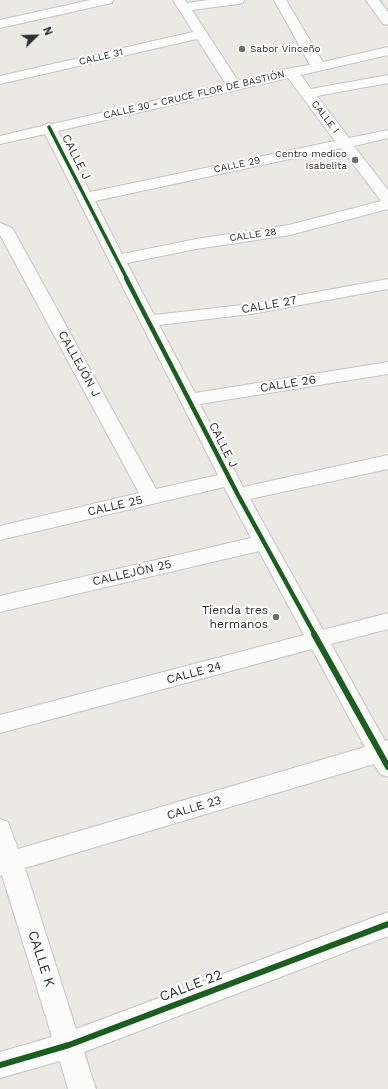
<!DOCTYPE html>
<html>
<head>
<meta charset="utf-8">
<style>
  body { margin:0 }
  #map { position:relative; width:388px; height:1089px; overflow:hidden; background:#ece8e4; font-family:"Work Sans",sans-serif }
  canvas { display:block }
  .north { position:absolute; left:16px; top:16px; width:40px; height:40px; -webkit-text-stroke:3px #fff; paint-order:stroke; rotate:67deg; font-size:11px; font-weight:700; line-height:16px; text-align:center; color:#2e2e2e }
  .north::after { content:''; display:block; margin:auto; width:14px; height:18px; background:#2e2e2e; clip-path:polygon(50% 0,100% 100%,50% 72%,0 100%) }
</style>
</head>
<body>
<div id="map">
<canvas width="388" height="1089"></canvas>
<div class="north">N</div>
</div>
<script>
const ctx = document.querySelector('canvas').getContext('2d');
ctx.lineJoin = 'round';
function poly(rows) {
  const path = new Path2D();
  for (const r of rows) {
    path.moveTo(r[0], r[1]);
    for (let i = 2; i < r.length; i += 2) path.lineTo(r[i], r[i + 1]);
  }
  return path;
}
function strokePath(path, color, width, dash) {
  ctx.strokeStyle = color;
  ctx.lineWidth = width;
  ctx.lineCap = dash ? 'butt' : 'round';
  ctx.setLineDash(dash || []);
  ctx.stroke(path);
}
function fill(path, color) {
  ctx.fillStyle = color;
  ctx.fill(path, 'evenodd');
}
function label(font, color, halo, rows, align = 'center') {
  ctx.font = font + ' "Work Sans",sans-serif';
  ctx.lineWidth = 4;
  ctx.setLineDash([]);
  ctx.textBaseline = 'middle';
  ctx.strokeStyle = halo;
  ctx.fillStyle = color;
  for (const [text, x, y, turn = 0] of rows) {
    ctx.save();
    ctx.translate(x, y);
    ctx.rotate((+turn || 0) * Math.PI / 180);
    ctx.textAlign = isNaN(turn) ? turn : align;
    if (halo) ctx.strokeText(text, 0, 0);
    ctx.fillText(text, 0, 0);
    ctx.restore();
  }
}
const street = poly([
  [90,0,113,0,112,3,107,4,0,28,0,20,90,0],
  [173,0,185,0,187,3,208,0,244,0,243,3,238,4,192,10,238,81,291,68,310,65,274,0,286,0,323,62,388,47,388,55,301,75,311,89,388,75,388,83,317,96,349,138,388,130,388,138,354,146,388,190,388,209,290,235,196,249,127,263,154,315,251,304,388,279,388,289,251,314,159,325,195,393,388,362,388,374,200,404,243,487,388,455,388,469,250,499,323,630,388,613,388,629,331,644,385,741,388,740,388,777,380,774,374,764,25,868,76,1029,388,912,388,936,84,1052,96,1089,68,1089,60,1061,0,1078,0,1052,52,1037,2,875,0,876,0,819,8,822,18,849,365,747,312,649,0,733,0,715,304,635,259,551,0,612,0,596,251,538,224,487,0,540,0,526,139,493,0,235,0,223,12,228,14,231,156,489,218,475,45,134,0,144,0,136,42,126,49,123,53,124,226,84,197,39,0,84,0,76,193,32,173,0],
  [288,78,335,141,90,192,58,131,288,78],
  [341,148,381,201,289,225,196,239,122,254,95,201,341,148],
  [366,0,379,0,388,12,388,25,383,24,366,0]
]);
const cyclewayFar2 = poly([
  [49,127,127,279]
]);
const cyclewayFar1 = poly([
  [126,278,238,495,315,635]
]);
const cycleway = poly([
  [314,634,388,767],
  [0,1065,69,1045,388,924]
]);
const markers = [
  [242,49,4,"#706f6e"],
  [355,160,4,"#706f6e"],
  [276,617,4,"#706f6e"]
];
const farPoinames = [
  ["Sabor Vinceño",250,49],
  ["Centro medico",347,154,"right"],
  ["Isabelita",347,166,"right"]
];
const farStreetnames = [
  ["CALLE 31",101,57,-13],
  ["CALLE 30 - CRUCE FLOR DE BASTIÓN",194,95,-13],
  ["CALLE I",325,117,52],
  ["CALLE 29",237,165,-12],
  ["CALLE 28",253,235,-8]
];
const streetNames = [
  ["CALLE J",76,157,63],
  ["CALLE 27",269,305,-10],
  ["CALLEJÓN J",79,364,61],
  ["CALLE 26",288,384,-9],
  ["CALLE J",223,445,63],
  ["CALLE 25",115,506,-13],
  ["CALLEJÓN 25",132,573,-13],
  ["CALLE 24",194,673,-15],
  ["CALLE 23",194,808,-17]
];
const poiNames = [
  ["Tienda tres",268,610],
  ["hermanos",268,624]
];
const nearStreetnames = [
  ["CALLE K",41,959,72],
  ["CALLE 22",191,986,-21]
];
strokePath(street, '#c5c4c5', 2);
fill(street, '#fcfcfb');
strokePath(cyclewayFar2, '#1b5e20', 3.5);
strokePath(cyclewayFar1, '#1b5e20', 4.5);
strokePath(cycleway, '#1b5e20', 6);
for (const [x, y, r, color] of markers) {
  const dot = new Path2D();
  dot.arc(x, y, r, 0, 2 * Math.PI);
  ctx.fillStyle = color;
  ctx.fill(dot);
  strokePath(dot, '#fff', 1.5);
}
label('10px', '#2e2e2e', '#fff', farPoinames, 'left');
label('10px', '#2e2e2e', '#fff', farStreetnames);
label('12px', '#2e2e2e', '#fff', streetNames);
label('12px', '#2e2e2e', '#fff', poiNames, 'right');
label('14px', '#2e2e2e', '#fff', nearStreetnames);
</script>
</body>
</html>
